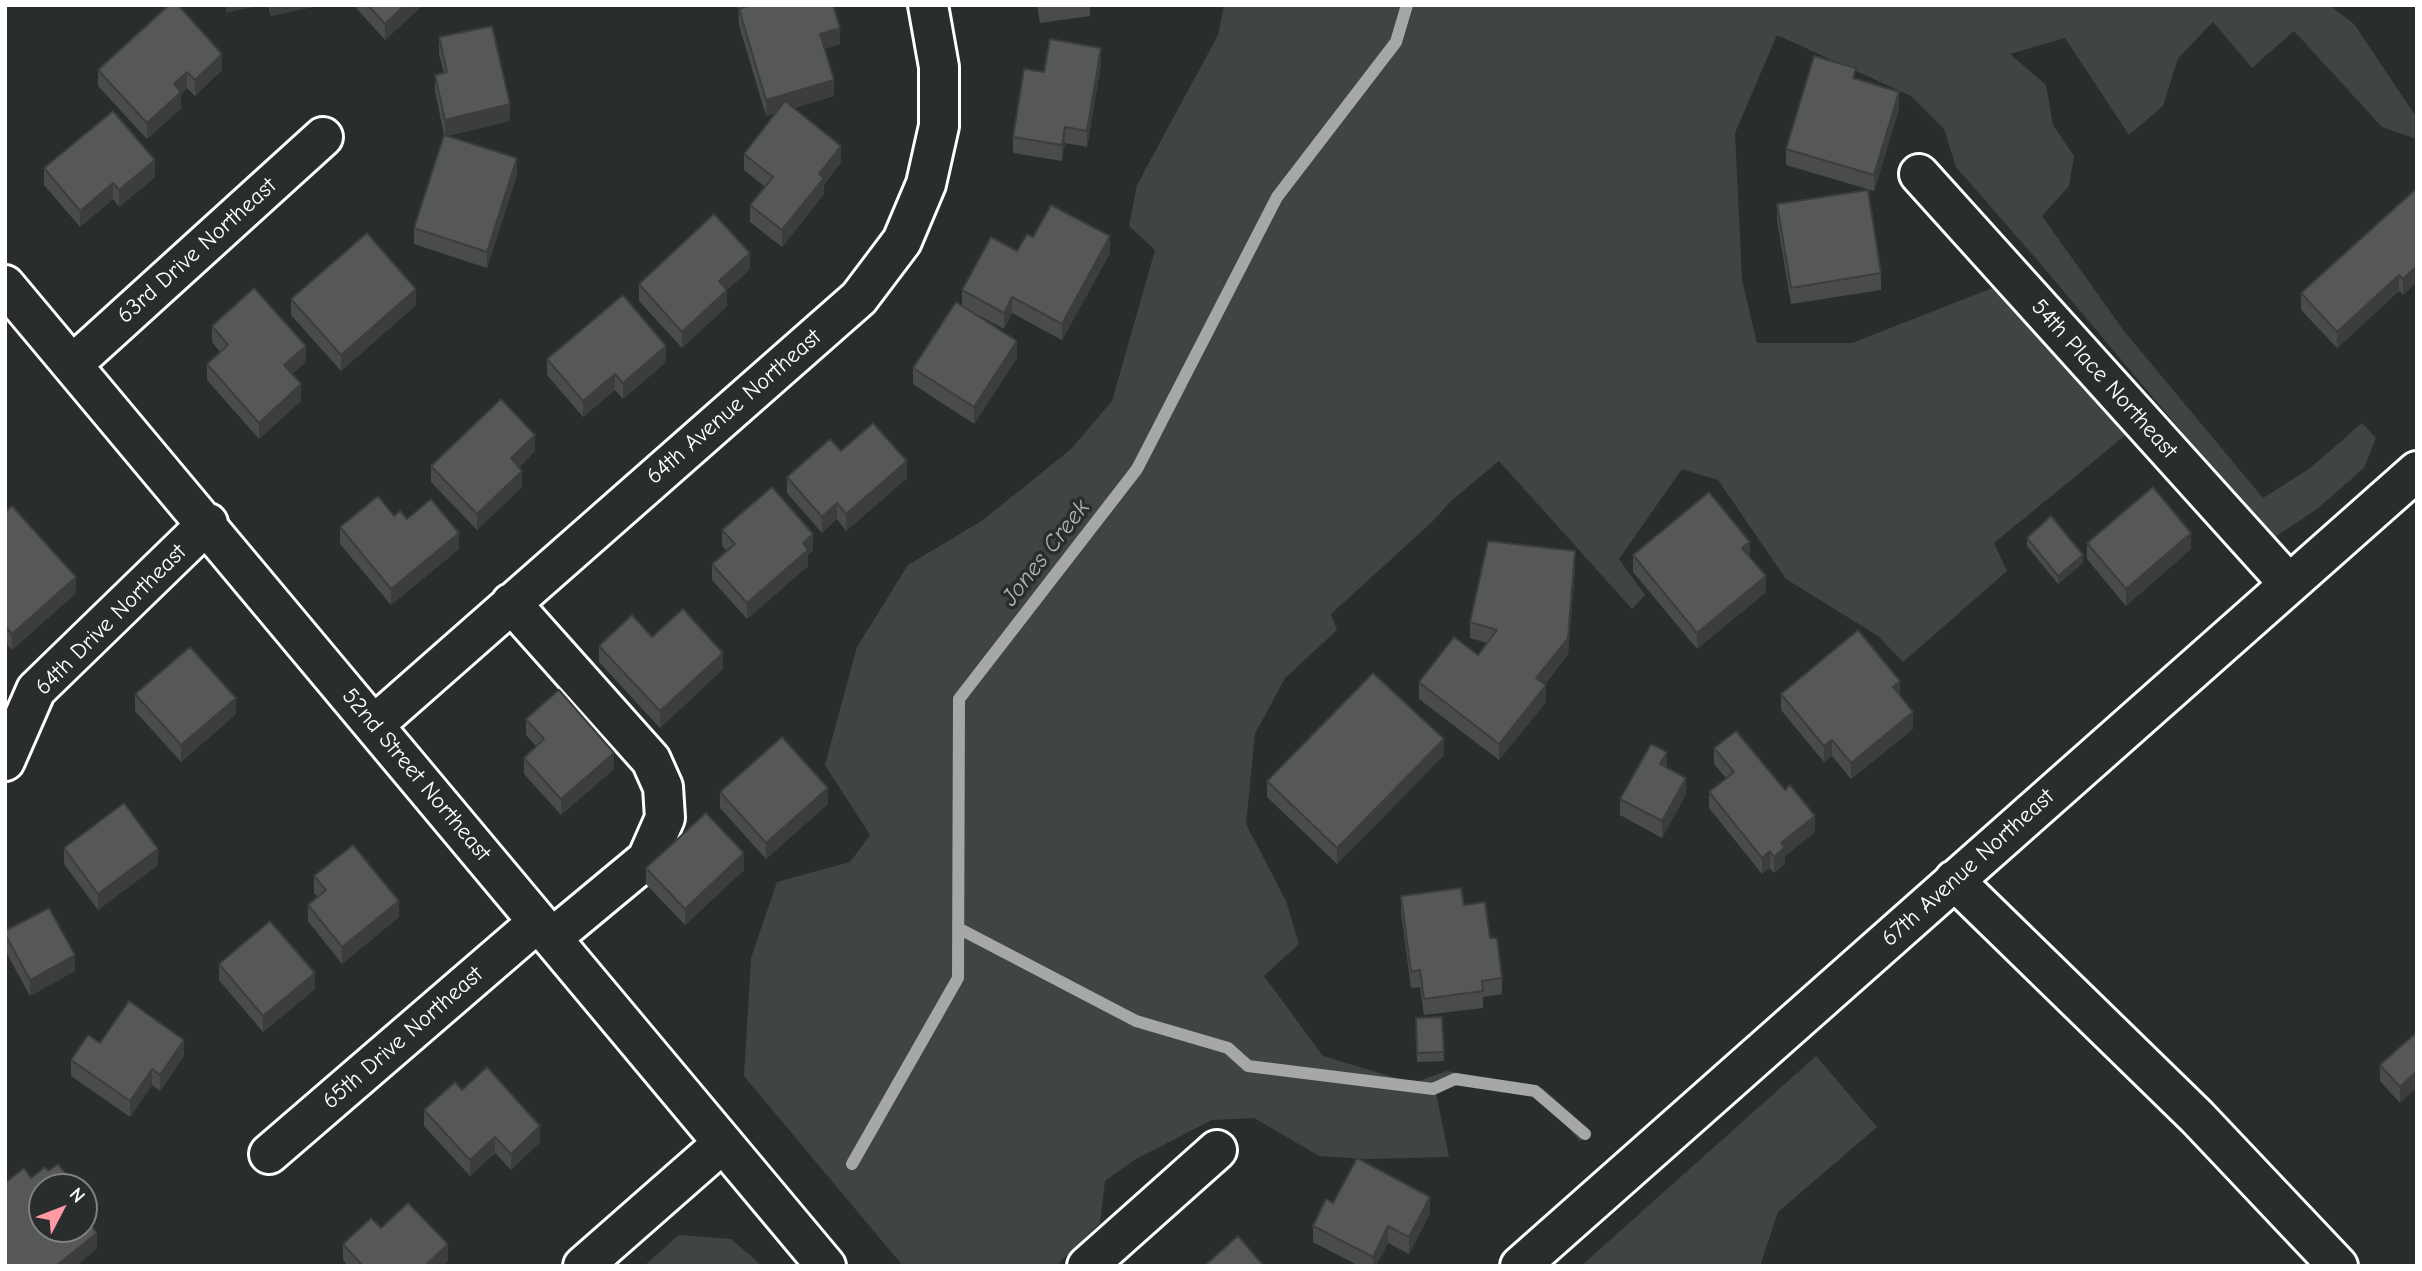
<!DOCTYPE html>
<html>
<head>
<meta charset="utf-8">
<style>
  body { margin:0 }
  #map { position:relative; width:2422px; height:1271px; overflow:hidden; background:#2a2d2e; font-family:"Comic Neue",sans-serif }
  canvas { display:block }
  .frame { position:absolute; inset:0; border:7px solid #fff; pointer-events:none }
  .north { position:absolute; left:28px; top:1173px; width:70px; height:70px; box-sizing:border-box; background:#2a2d2e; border:2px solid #7f8182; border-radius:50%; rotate:48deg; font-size:19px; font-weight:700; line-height:28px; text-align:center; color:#fff }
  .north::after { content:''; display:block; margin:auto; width:24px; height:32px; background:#ff9aa2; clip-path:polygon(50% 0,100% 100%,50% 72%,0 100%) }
</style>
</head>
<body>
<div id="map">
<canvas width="2422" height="1271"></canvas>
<div class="frame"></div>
<div class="north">N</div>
</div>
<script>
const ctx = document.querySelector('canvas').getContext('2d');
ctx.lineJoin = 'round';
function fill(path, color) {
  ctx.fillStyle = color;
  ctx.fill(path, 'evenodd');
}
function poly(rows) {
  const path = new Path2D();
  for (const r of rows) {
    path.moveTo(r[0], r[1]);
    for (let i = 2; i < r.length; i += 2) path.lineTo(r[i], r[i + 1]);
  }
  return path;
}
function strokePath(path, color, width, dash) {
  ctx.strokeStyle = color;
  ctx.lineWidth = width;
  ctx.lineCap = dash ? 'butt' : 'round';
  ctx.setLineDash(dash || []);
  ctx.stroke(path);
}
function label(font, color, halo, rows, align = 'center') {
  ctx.font = font + ' "Comic Neue",sans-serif';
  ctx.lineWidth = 7;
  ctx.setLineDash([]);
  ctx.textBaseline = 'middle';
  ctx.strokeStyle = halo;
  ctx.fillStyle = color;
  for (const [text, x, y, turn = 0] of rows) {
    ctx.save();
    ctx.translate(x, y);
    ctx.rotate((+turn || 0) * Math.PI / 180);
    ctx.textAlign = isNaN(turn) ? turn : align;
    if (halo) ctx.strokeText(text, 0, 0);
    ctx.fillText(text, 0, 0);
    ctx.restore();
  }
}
const green = poly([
  [1224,5,2329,5,2354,24,2417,118,2417,139,2382,127,2294,31,2252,68,2213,22,2178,58,2163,106,2129,135,2065,38,2010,54,2046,85,2053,125,2074,156,2069,186,2042,216,2124,331,2263,498,2309,469,2362,423,2376,438,2364,468,2317,509,2272,539,2045,269,1956,167,1944,129,1911,96,1777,35,1735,133,1742,280,1757,343,1852,343,1995,287,2127,434,1994,543,2007,571,1903,662,1878,636,1786,579,1718,480,1682,469,1619,559,1645,595,1632,609,1499,461,1451,501,1431,523,1331,614,1337,630,1285,678,1255,734,1246,824,1286,901,1299,944,1264,976,1323,1056,1413,1083,1447,1071,1543,1088,1592,1132,1580,1141,1545,1103,1520,1091,1460,1082,1436,1093,1449,1157,1367,1159,1319,1156,1254,1118,1212,1120,1134,1160,1105,1181,1100,1223,1056,1266,903,1266,744,1076,751,958,777,882,850,862,870,835,825,765,857,647,908,565,983,520,1071,449,1112,401,1155,250,1129,226,1137,185,1218,35],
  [1816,1056,1877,1127,1778,1212,1760,1266,1581,1266],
  [679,1235,731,1239,762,1266,644,1266]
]);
const stream = poly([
  [958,928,1136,1021,1228,1048,1248,1066,1433,1089,1455,1079,1535,1091,1585,1134],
  [852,1164,958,978,959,699,1137,469,1277,197,1396,42,1407,5]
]);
const minor = poly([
  [1919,174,2289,584],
  [5,285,826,1266],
  [72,365,323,137],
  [511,603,651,760,663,787,665,818,647,859,552,938],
  [374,725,859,298,902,241,926,184,939,126,939,67,928,5],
  [5,761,36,690,208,523],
  [1954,880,2197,1117,2338,1266],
  [269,1154,538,922],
  [583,1266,723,1143],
  [1087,1266,1217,1150],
  [1520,1266,2417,471]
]);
const wall = poly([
  [268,5,321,5,271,16],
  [357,5,423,5,385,40,357,9],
  [738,5,833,5,840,44,824,49,834,96,794,108,841,162,824,185,824,194,782,247,750,222,750,205,765,187,744,170,744,154,775,113,766,116,739,25],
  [1037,5,1090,5,1090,16,1040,23],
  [439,37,510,121,447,136,517,175,487,268,414,244,414,228,444,135,435,91,435,75,444,73,439,54],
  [1101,64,1087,147,1065,143,1062,161,1013,153,1013,137,1044,72],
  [98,70,222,70,195,96,187,88,181,94,181,108,147,139,98,86],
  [1899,109,1874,191,1786,165,1786,149],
  [44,168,155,177,119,207,113,199,80,227,44,185],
  [2417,188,2417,282,2403,295,2399,291,2337,348,2301,310,2301,293],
  [1777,204,1881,273,1881,290,1791,304,1777,220],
  [1033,237,1110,253,1062,340,1012,313,1004,329,969,310,1017,358,974,424,913,384,913,368,962,306,962,290,1017,251],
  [750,269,727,290,727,306,682,348,639,301,639,284],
  [291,299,416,305,341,371,291,315],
  [212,326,306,362,292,374,301,401,259,439,207,380,207,364,220,352,212,342],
  [547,359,666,362,623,399,615,390,583,417,547,375],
  [535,451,519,467,522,487,477,530,431,482,431,466],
  [841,451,907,478,846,531,837,519,822,533,787,493,787,477],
  [5,512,76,593,12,650,5,642],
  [394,516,407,519,459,549,391,605,340,544,340,527],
  [722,530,813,550,808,555,808,566,747,619,712,580,712,564,727,551,722,546],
  [2027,538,2083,563,2058,584,2027,546],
  [2087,543,2191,549,2126,606,2087,559],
  [1633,555,1750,557,1766,592,1697,649,1633,572],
  [1575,567,1568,654,1545,684,1546,702,1499,760,1419,699,1419,682,1478,655,1487,643,1470,638,1470,622],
  [652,637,723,669,660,728,599,662,599,646],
  [135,694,236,714,181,762,135,711],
  [1781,694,1900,695,1913,729,1851,779,1832,756,1824,762,1781,710],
  [526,719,614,769,561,815,524,774,524,758,537,747,526,735],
  [1714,748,1815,832,1785,856,1785,864,1774,873,1770,868,1762,874,1709,808,1709,792,1726,778,1714,764],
  [1444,755,1337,864,1267,797,1267,781],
  [1667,767,1686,794,1662,838,1620,815,1620,799],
  [720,792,828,804,766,859,720,808],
  [64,848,158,865,98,910,64,864],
  [646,868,744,870,685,925,646,884],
  [314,876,399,917,342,964,308,921,308,905,318,897,314,893],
  [1401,896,1464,905,1490,938,1502,978,1502,994,1483,997,1483,1008,1424,1015,1420,987,1411,988,1401,912],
  [5,931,75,971,30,996,5,950],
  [219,964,315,989,263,1032,219,980],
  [1442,1017,1444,1061,1417,1062,1416,1018],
  [2417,1032,2400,1103,2380,1081,2380,1065],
  [100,1043,184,1056,160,1091,152,1085,130,1117,71,1076,71,1060],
  [462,1090,540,1142,511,1170,495,1153,470,1176,424,1126,424,1110],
  [1430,1213,1409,1254,1388,1243,1376,1266,1359,1266,1313,1242,1313,1226],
  [381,1228,448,1260,442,1266,348,1266,343,1260,343,1244]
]);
const shadedWall = poly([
  [226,5,262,5,226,13],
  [271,5,321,5,271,16],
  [405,5,423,5,385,40,385,24],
  [840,28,840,44,820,50,820,34],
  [1101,48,1101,64,1087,147,1087,131],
  [222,54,222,70,195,96,195,80],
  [187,72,187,88,181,94,181,108,147,139,147,123,174,84],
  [834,80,834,96,766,116,766,100],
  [1899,92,1899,109,1874,191,1874,175],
  [510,104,510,121,445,136,445,120],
  [1065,127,1065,143,1062,161,1062,145],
  [841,146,841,162,824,185,824,194,782,247,782,230,819,174],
  [517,158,517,175,487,268,487,252],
  [155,160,155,177,119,207,119,190],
  [113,183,113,199,80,227,80,211],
  [1110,236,1110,253,1062,340,1062,324],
  [750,253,750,269,727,290,727,306,682,348,682,332,719,281],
  [2417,266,2417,282,2403,295,2403,279],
  [2399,275,2399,291,2337,348,2337,332],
  [416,289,416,305,341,371,341,355],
  [1012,297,1012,313,1004,329,1004,313],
  [1017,341,1017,358,974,424,974,407],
  [306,346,306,362,284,381,284,365],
  [666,346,666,362,623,399,623,383],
  [615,374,615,390,583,417,583,401],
  [301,384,301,401,259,439,259,423],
  [535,435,535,451,511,474,511,458],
  [907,461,907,478,846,531,846,514],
  [522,471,522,487,477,530,477,514],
  [837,503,837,519,822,533,822,517],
  [459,533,459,549,391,605,391,589],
  [2191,533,2191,549,2126,606,2126,589],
  [813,534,813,550,808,555,808,566,747,619,747,603,803,543],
  [1750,542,1750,558,1742,548],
  [1575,551,1575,567,1568,654,1536,694,1536,678],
  [2083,555,2083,563,2058,584,2058,576],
  [1766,576,1766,592,1697,649,1697,633],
  [76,577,76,593,12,650,12,634],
  [723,653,723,669,660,728,660,711],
  [1900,681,1900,697,1893,687],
  [1546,685,1546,702,1499,760,1499,744],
  [236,698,236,714,181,762,181,745],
  [1913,712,1913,729,1851,779,1851,763],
  [1444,739,1444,755,1337,864,1337,848],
  [1832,740,1832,756,1824,762,1824,746],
  [1667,752,1667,768,1660,764],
  [614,753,614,769,561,815,561,799],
  [1686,778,1686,794,1662,838,1662,821],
  [828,788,828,804,766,859,766,843],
  [1815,816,1815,832,1785,856,1785,864,1774,873,1774,857,1781,843],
  [158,849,158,865,98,910,98,894],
  [1770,851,1770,868,1762,874,1762,858],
  [744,853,744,870,685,925,685,909],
  [399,901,399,917,342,964,342,947],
  [75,955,75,971,30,996,30,980],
  [315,973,315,989,263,1032,263,1016],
  [184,1040,184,1056,160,1091,160,1075],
  [152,1069,152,1085,130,1117,130,1101],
  [2417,1071,2417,1088,2400,1103,2400,1087],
  [540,1126,540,1142,511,1170,511,1154],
  [495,1137,495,1153,470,1176,470,1160],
  [1430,1197,1430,1213,1409,1254,1409,1237],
  [1388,1226,1388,1243,1376,1266,1373,1266,1373,1257],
  [97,1233,97,1249,76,1266,56,1266],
  [448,1244,448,1260,442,1266,425,1266]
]);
const building = poly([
  [169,5,178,5,222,54,195,80,187,72,174,84,181,92,147,123,98,70,169,5],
  [368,5,405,5,385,24,368,5],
  [750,5,833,5,840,28,820,34,834,80,766,100,739,9,750,5],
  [492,26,510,104,445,120,435,75,447,72,439,37,492,26],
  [1050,39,1101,48,1087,131,1065,127,1062,145,1013,137,1024,69,1044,72,1050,39],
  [1814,56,1856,68,1853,78,1899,92,1874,175,1786,149,1814,56],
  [785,101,841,146,819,174,824,178,782,230,750,205,773,177,744,154,785,101],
  [113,111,155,160,119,190,113,183,80,211,44,168,113,111],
  [444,135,517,158,487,252,414,228,444,135],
  [2417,188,2417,266,2403,279,2399,275,2337,332,2301,293,2417,188],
  [1868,190,1881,273,1791,288,1777,204,1868,190],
  [1051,205,1110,236,1062,324,1012,297,1004,313,962,290,991,237,1017,251,1027,234,1033,237,1051,205],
  [714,214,750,253,719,281,727,290,682,332,639,284,714,214],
  [367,233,416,289,341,355,291,299,367,233],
  [254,288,306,346,284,365,301,384,259,423,207,364,228,345,212,326,254,288],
  [623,295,666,346,623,383,615,374,583,401,547,359,623,295],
  [956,302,1017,341,974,407,913,368,956,302],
  [501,399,535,435,511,458,522,471,477,514,431,466,501,399],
  [873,423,907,461,846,514,837,503,822,517,787,477,830,439,841,451,873,423],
  [772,487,813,534,803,543,808,550,747,603,712,564,735,544,722,530,772,487],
  [2153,487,2191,533,2126,589,2087,543,2153,487],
  [1709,492,1750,542,1742,548,1766,576,1697,633,1633,555,1709,492],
  [378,496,394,516,400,511,407,519,431,499,459,533,391,589,340,527,378,496],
  [12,506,76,577,12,634,5,626,5,512,12,506],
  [2051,516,2083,555,2058,576,2027,538,2051,516],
  [1488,541,1575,551,1568,638,1536,678,1546,685,1499,744,1419,682,1454,637,1478,655,1497,630,1470,622,1488,541],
  [683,609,723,653,660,711,599,646,632,615,652,637,683,609],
  [1858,630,1900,681,1893,687,1913,712,1851,763,1832,740,1824,746,1781,694,1858,630],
  [190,647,236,698,181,745,135,694,190,647],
  [1373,673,1444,739,1337,848,1267,781,1373,673],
  [559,690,614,753,561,799,524,758,544,739,526,719,559,690],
  [1736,731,1785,790,1790,785,1815,816,1781,843,1785,847,1774,857,1770,851,1762,858,1709,792,1734,772,1714,748,1736,731],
  [782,737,828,788,766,843,720,792,782,737],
  [1651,744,1667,752,1660,764,1686,778,1662,821,1620,799,1651,744],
  [124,803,158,849,98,894,64,848,124,803],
  [706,813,744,853,685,909,646,868,706,813],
  [353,845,399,901,342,947,308,905,326,890,314,876,353,845],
  [1461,888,1464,905,1485,902,1490,938,1497,938,1502,978,1482,981,1483,991,1424,999,1420,970,1411,972,1401,896,1461,888],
  [49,908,75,955,30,980,5,934,5,931,49,908],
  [270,921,315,973,263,1016,219,964,270,921],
  [129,1001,184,1040,160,1075,152,1069,130,1101,71,1060,88,1035,100,1043,129,1001],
  [1442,1017,1444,1052,1417,1053,1416,1018,1442,1017],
  [2417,1032,2417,1071,2400,1087,2380,1065,2417,1032],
  [487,1067,540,1126,511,1154,495,1137,470,1160,424,1110,455,1082,462,1090,487,1067],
  [1357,1158,1430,1197,1409,1237,1388,1226,1373,1257,1313,1226,1326,1199,1333,1203,1357,1158],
  [58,1164,72,1182,66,1187,42,1187,42,1229,84,1229,84,1216,97,1233,56,1266,5,1266,5,1183,24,1168,31,1178,45,1167,48,1171,58,1164],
  [408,1203,448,1244,425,1266,363,1266,343,1244,371,1218,381,1228,408,1203],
  [1238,1236,1264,1266,1204,1266,1238,1236]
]);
const streetNames = [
  ["63rd Drive Northeast",197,251,-42],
  ["54th Place Northeast",2104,379,48],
  ["64th Avenue Northeast",734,407,-41],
  ["64th Drive Northeast",111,620,-45],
  ["52nd Street Northeast",416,775,50],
  ["67th Avenue Northeast",1968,868,-42],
  ["65th Drive Northeast",403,1038,-41]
];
const waterNames = [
  ["Jones Creek",1046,553,-52]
];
fill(green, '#414445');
strokePath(stream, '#a6a7a7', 12);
strokePath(minor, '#fff', 44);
strokePath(minor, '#2a2d2e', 38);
fill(wall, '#494b4c');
fill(shadedWall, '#3c3d3e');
fill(building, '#555758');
strokePath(building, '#3c3d3e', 2);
label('23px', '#fff', '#2a2d2e', streetNames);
label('italic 24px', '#b4b6b6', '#2a2d2e', waterNames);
</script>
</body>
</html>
